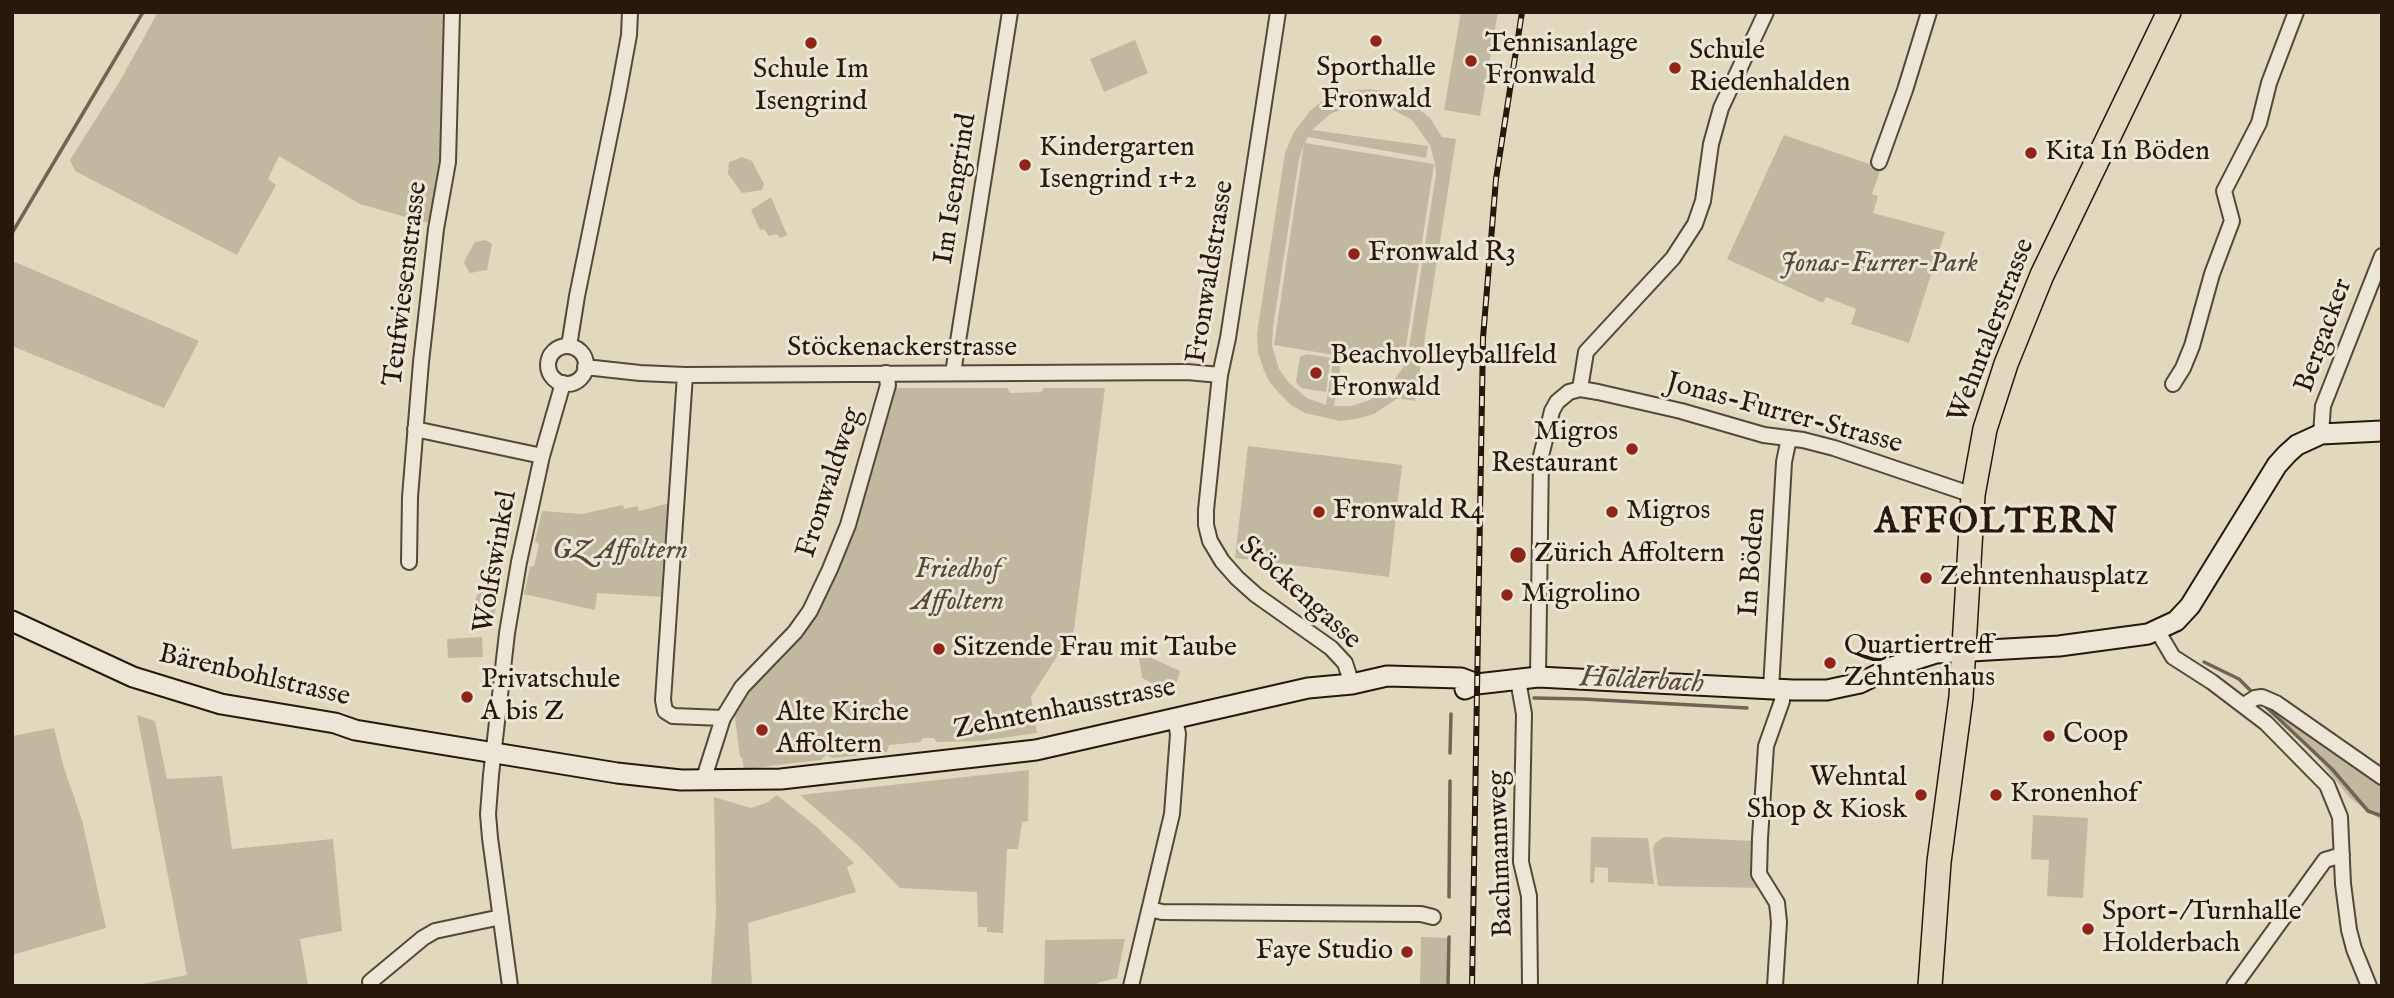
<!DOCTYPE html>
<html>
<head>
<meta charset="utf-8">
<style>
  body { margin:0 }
  #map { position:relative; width:2394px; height:998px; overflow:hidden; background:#e0d9be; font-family:"IM FELL English",serif }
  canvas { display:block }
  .frame { position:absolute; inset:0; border:14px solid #27180b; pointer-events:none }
</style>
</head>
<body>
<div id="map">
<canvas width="2394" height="998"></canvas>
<div class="frame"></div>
</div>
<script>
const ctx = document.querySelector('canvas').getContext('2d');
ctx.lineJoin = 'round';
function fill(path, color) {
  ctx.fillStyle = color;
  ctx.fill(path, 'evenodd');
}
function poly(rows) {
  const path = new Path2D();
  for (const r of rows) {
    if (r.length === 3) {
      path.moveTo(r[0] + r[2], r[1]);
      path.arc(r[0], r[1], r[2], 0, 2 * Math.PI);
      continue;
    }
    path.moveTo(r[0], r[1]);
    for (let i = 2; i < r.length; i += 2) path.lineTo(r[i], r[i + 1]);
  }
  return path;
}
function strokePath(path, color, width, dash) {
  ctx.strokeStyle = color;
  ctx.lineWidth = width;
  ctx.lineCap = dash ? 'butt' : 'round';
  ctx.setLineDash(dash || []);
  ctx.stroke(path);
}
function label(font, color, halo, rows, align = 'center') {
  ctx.font = font + ' "IM FELL English",serif';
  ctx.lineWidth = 6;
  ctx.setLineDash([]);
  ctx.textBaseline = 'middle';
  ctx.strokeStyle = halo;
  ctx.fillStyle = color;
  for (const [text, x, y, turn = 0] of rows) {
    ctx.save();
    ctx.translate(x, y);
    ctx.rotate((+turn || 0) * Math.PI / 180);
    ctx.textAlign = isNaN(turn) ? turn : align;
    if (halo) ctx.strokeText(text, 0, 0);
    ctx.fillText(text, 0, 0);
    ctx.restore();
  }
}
const green = poly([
  [158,12,448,12,446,136,435,219,428,222,423,222,360,204,279,156,268,179,276,185,237,255,75,171,70,160,120,81],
  [1461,12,1498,12,1480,116,1444,110],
  [1135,40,1148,73,1104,92,1090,59],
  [1369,89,1388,92,1411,103,1430,118,1442,137,1456,139,1415,401,1398,398,1374,414,1356,419,1340,421,1305,413,1291,405,1279,393,1269,381,1263,368,1258,352,1257,333,1285,153,1294,132,1310,111,1326,98,1350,91],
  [1357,104,1386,106,1412,120,1430,145,1435,164,1436,174,1409,348,1404,366,1391,385,1370,400,1351,406,1334,406,1342,356,1403,365,1434,164,1305,143,1308,137,1426,158,1428,146,1312,130,1330,114],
  [1304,144,1274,345,1334,355,1326,405,1307,398,1289,383,1279,369,1272,345,1273,327,1299,159],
  [1784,135,1881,168,1872,194,1878,196,1873,213,1945,232,1909,343,1851,324,1856,309,1826,297,1823,303,1727,259],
  [742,157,752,161,764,184,762,190,742,193,728,174,729,162],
  [771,197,787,235,780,238,777,234,769,236,764,229,760,230,751,210],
  [486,240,492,244,487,270,470,273,464,263,466,258,475,242],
  [15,262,199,341,164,408,12,346,12,267],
  [1306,354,1331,358,1326,392,1301,388,1296,382,1300,357],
  [895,388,1007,388,1010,393,1041,392,1044,388,1105,388,1074,630,1031,697,1037,733,980,741,937,742,934,738,923,738,920,742,889,745,887,752,833,758,826,755,821,760,744,769,742,757,740,757,734,710,739,699,803,628,891,393],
  [1248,446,1402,465,1389,577,1235,558],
  [670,503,664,597,597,593,595,610,524,594,530,567,534,566,539,545,535,541,542,511,582,514,623,505,624,509,637,506,639,511],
  [483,581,499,584,493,628,470,628,472,608],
  [482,637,483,657,448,658,447,639],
  [1138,652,1180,671,1173,694,1142,678],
  [2268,707,2382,782,2382,821,2350,798,2316,756,2267,709],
  [137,715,155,721,167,779,222,776,232,849,333,839,342,931,300,939,308,986,131,986,187,975],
  [54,728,64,768,82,820,106,928,12,955,12,736],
  [1029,770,1028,821,1022,822,1018,849,1007,849,1003,933,987,932,987,927,978,927,977,892,900,888,861,848,800,795],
  [777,795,818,828,854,863,847,867,856,892,748,923,752,986,711,986,716,914,714,797,751,808,766,803],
  [2033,815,2088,818,2083,898,2047,896,2049,860,2031,859],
  [1591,837,1648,838,1654,884,1608,882,1608,868,1595,867,1594,883,1590,883],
  [1664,837,1756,841,1764,888,1658,886,1653,849,1655,843],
  [1421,937,1448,938,1447,986,1420,986],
  [1125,939,1117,978,1097,983,1097,986,1044,986,1045,940]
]);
const stream = poly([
  [12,233,143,12],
  [2204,662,2239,679,2252,692],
  [1534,698,1583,699,1747,708],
  [2262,703,2332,769,2368,811,2382,816],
  [1450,753,1451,714],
  [1449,897,1450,781],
  [1448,986,1449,937]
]);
const street = poly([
  [1278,12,1228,338,1220,375,1206,510,1206,525,1210,541,1222,561,1237,578,1256,595,1331,648,1345,663,1352,684],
  [1879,162,1905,90,1929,12],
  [569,346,577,296,618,95,629,35,630,12],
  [567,365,19],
  [585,367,640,373,685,375,1187,372,1220,375],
  [953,373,1010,12],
  [685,375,663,700,665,711,673,716,723,718],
  [2173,384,2183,368,2192,346,2212,274,2232,221,2224,191,2259,123,2269,83,2296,12],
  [1580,389,1586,352,1673,258,1695,224,1703,201,1711,144,1721,108,1766,12],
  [415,429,542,456],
  [2321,434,2323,406,2382,256],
  [409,562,410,497,421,362,436,229,448,162,452,12],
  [2157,630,2173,657,2212,682,2266,723,2327,785,2340,817,2343,884,2349,930,2354,949,2369,986],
  [1538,677,1541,456,1552,411,1557,402,1569,392,1580,389,1598,392,1681,411,1764,435,1803,440,1834,448,1973,495],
  [1518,680,1524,714,1521,862,1529,896,1530,986],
  [1771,689,1784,462,1789,438],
  [2244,705,2255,698,2262,697,2276,703,2382,777],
  [703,781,723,718,742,687,795,632,810,611,830,569,848,525,888,385,886,373],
  [1150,909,1162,912,1421,914,1433,917],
  [370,982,423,938,435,931,501,917],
  [510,986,490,838,488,814,491,775,507,633,519,562,542,456,563,383],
  [1131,986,1172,814,1178,734,1175,718],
  [1775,986,1779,922,1777,903,1759,874,1760,838,1766,746,1782,701,1782,689],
  [2234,986,2325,860,2342,855]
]);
const secondary = poly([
  [12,621,133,677,221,704,335,723,355,730,397,737,617,773,681,780,781,779,1036,750,1308,688,1352,684,1387,676,1461,678,1477,684],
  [1465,689,1477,684,1538,677,1793,690,1827,690,1860,683,1895,666,1936,653,2059,646,2148,634,2176,621,2190,606,2277,465,2287,454,2297,445,2321,434,2382,431]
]);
const primary = poly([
  [1930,986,1939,862,1961,697,1973,495,1985,429,2006,364,2042,275,2169,12]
]);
const rail = poly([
  [1472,986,1483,338,1496,179,1522,12]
]);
const markers = [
  [1376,41,7,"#8f2418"],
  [811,43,7,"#8f2418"],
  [1471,61,7,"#8f2418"],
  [1675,68,7,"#8f2418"],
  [2031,153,7,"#8f2418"],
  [1025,165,7,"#8f2418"],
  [1354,254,7,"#8f2418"],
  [1316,373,7,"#8f2418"],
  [1632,449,7,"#8f2418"],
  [1319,512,7,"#8f2418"],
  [1612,512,7,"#8f2418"],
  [1518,555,9,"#8f2418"],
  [1926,578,7,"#8f2418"],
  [1507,595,7,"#8f2418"],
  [939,649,7,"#8f2418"],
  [1830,663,7,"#8f2418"],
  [467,697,7,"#8f2418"],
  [762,730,7,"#8f2418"],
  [2049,736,7,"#8f2418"],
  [1921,795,7,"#8f2418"],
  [1996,795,7,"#8f2418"],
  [2088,929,7,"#8f2418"],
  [1407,952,7,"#8f2418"]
];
const poiNames = [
  ["Tennisanlage",1485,45],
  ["Fronwald",1485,77],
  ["Schule",1689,52],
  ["Riedenhalden",1689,84],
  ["Sporthalle",1376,69,"center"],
  ["Fronwald",1376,101,"center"],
  ["Schule Im",811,71,"center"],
  ["Isengrind",811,103,"center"],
  ["Kindergarten",1039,149],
  ["Isengrind 1+2",1039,181],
  ["Kita In Böden",2045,153],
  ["Fronwald R3",1368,254],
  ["Beachvolleyballfeld",1330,357],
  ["Fronwald",1330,389],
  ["Migros",1618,433,"right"],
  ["Restaurant",1618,465,"right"],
  ["Fronwald R4",1333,512],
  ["Migros",1626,512],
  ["Zürich Affoltern",1534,555],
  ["Zehntenhausplatz",1940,578],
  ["Migrolino",1521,595],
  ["Quartiertreff",1844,647],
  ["Zehntenhaus",1844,679],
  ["Sitzende Frau mit Taube",953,649],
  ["Privatschule",481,681],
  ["A bis Z",481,713],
  ["Alte Kirche",776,714],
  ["Affoltern",776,746],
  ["Coop",2063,736],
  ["Wehntal",1907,779,"right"],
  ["Shop & Kiosk",1907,811,"right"],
  ["Kronenhof",2010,795],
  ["Sport-/Turnhalle",2102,913],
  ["Holderbach",2102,945],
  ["Faye Studio",1393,952,"right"]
];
const streetNames = [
  ["Im Isengrind",957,189,-81],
  ["Fronwaldstrasse",1212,272,-81],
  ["Teufwiesenstrasse",407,284,-83],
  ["Wehntalerstrasse",1993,331,-69],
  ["Bergacker",2325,336,-70],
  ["Stöckenackerstrasse",902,349],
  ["Jonas-Furrer-Strasse",1784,415,15],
  ["Fronwaldweg",831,483,-72],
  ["Wolfswinkel",497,562,-80],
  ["In Böden",1754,562,-86],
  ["Stöckengasse",1299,594,42],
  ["Bärenbohlstrasse",254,677,13],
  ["Zehntenhausstrasse",1065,710,-11],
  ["Bachmannweg",1502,854,-92]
];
const parkNames = [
  ["Jonas-Furrer-Park",1879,265],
  ["GZ Affoltern",620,552],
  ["Friedhof",958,571],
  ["Affoltern",958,603]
];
const waterNames = [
  ["Holderbach",1642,682,3]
];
const districtNames = [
  ["AFFOLTERN",1997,525]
];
fill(green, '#c1b8a0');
strokePath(stream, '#706452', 3.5);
strokePath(street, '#554838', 18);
strokePath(secondary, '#27180b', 23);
strokePath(primary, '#27180b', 26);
strokePath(street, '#ebe6d5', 14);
strokePath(secondary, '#ebe6d5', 19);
strokePath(primary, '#e0d9be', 23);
strokePath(rail, '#27180b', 6);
strokePath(rail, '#ebe6d5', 3.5, [10]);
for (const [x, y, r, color] of markers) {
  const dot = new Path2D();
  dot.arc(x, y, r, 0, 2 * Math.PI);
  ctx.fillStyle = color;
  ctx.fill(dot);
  strokePath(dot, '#ebe6d5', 2.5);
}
label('28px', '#27180b', '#ebe6d5', poiNames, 'left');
label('28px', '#27180b', '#ebe6d5', streetNames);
label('italic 28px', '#554838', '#ebe6d5', parkNames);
label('italic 30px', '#584b3a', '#ebe6d5', waterNames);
ctx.letterSpacing = '2px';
label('bold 35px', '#27180b', '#ebe6d5', districtNames);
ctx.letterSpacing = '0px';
</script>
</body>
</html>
